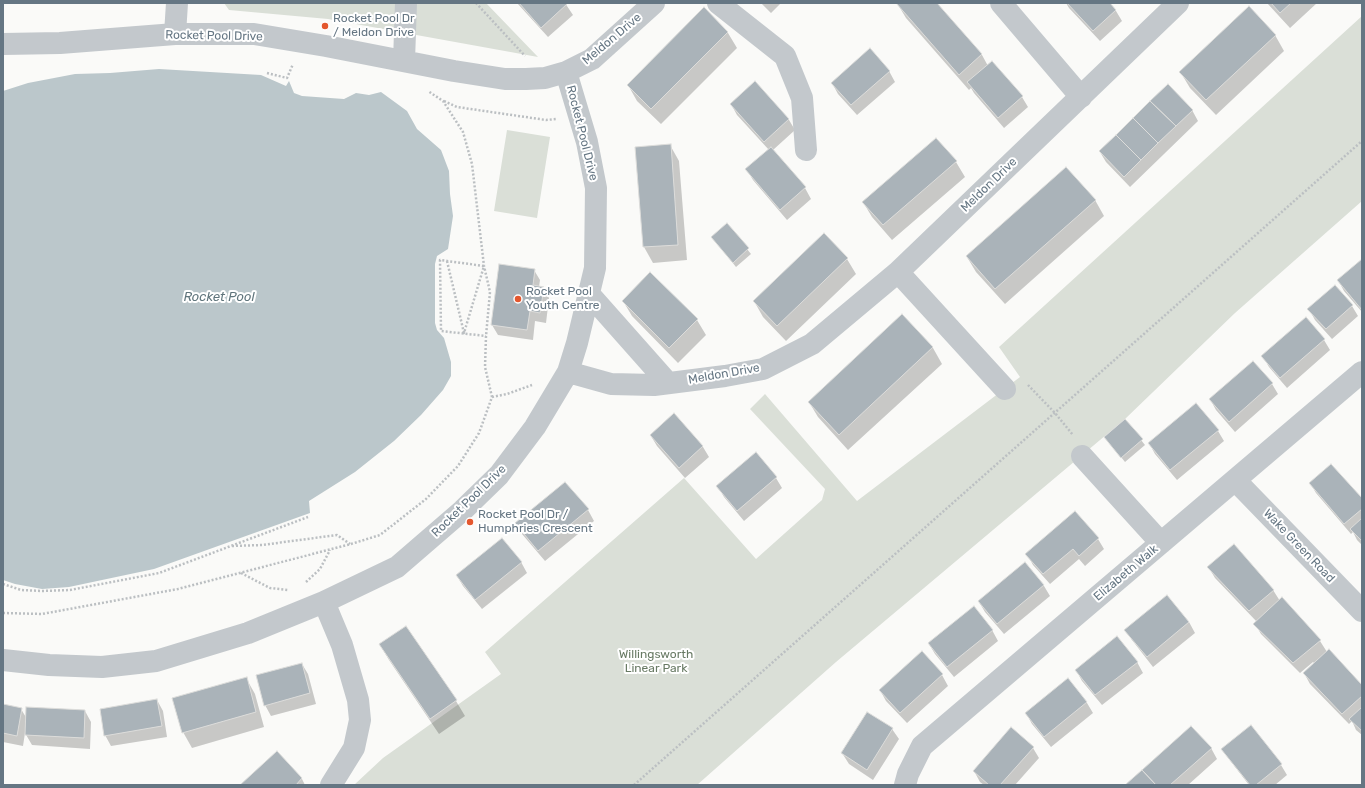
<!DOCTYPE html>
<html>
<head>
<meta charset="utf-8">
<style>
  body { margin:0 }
  #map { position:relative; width:1365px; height:788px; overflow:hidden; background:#fafaf8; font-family:Rubik,sans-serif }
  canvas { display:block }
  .frame { position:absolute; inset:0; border:4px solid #657683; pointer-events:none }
</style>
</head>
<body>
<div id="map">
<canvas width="1365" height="788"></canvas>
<div class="frame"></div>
</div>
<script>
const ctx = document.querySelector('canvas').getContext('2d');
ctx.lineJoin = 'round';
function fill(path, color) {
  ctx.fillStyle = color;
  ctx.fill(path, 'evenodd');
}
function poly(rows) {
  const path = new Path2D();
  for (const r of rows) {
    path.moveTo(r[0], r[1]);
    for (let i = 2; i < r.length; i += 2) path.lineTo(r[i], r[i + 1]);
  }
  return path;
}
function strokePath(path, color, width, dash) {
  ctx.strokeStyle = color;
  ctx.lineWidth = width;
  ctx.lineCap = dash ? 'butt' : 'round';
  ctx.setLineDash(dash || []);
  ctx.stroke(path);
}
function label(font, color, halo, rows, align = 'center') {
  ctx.font = font + ' Rubik,sans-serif';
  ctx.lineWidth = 4;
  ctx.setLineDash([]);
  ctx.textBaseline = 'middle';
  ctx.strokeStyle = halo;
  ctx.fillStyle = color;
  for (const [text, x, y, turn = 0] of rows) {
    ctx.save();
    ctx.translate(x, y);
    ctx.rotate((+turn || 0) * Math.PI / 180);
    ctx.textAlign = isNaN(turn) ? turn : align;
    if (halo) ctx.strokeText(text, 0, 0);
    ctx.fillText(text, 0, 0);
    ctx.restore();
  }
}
const green = poly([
  [224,3,486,3,538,57,328,19,229,10],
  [1362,16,1362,201,1235,313,1125,419,836,662,697,785,354,785,383,758,501,674,485,652,684,478,756,559,822,500,825,489,750,409,765,394,857,501,1020,377,999,347],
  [507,130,550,137,537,218,494,211]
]);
const water = poly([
  [159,69,261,75,286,86,289,81,294,93,302,96,344,99,356,93,369,95,381,92,407,111,417,129,441,150,449,171,450,194,453,216,448,249,437,256,435,264,435,323,437,330,444,338,451,362,451,376,443,390,421,415,394,441,355,472,309,501,310,513,154,569,69,587,42,589,15,584,3,580,3,91,28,83,75,74,110,73]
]);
const shadow = poly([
  [517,3,565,3,573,15,548,37],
  [761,3,781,3,771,13],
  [897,3,936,3,982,55,988,66,1022,97,1028,107,1004,128,974,93,971,88,969,90,906,18],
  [1066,3,1109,3,1116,11,1122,21,1100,41,1069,8],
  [1267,3,1317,3,1290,28],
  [704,9,728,33,737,48,661,124,637,101,628,85],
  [1275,35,1284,51,1216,115,1190,88,1181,73],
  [889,71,895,82,857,115,838,94,832,83],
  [755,82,789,120,795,130,773,150,805,188,811,199,787,220,753,180,747,170,769,150,737,115,731,104],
  [1192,110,1198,121,1130,187,1106,162,1100,152],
  [670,145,679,161,687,260,653,263,644,247],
  [956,162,965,177,892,240,872,217,863,202],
  [1095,200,1104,216,1005,304,976,272,967,257],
  [727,224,751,254,736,267,712,237],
  [847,259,856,274,786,341,763,317,754,301],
  [1362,260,1362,312,1344,291,1338,280],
  [534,270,540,280,539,287,543,288,549,298,546,323,535,321,533,340,498,335,492,325],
  [623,301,697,320,706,335,678,363,632,316],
  [1352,306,1358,316,1332,339,1315,320,1309,309],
  [902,315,933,348,942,364,848,450,818,417,809,402],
  [1306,319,1324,340,1330,350,1287,388,1269,367,1263,357],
  [1272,384,1278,394,1235,432,1216,410,1210,399],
  [674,415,703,447,709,457,685,478,657,446,651,436],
  [1125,420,1145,445,1125,462,1105,437],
  [1218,431,1224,441,1177,480,1155,454,1149,443],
  [756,454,776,478,782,488,744,521,724,497,718,486],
  [565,483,588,510,594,521,545,561,522,534,516,523],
  [1310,483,1362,499,1362,545,1357,540,1353,532,1351,534,1316,493],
  [1075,512,1098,539,1104,549,1085,566,1079,559,1050,584,1033,565,1027,554],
  [521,562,527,573,482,609,463,586,457,576],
  [1025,564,1044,586,1050,596,1004,634,985,612,979,602],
  [1209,568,1273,590,1280,601,1282,599,1320,641,1327,652,1362,687,1362,735,1356,730,1352,721,1349,724,1310,684,1304,673,1314,663,1313,662,1300,673,1261,634,1255,624,1257,622,1215,578],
  [1189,622,1195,633,1153,667,1132,640,1126,630],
  [992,630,998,641,954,677,935,654,929,644],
  [380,645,456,701,465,716,439,734,389,660],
  [922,652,942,675,948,686,907,723,886,701,880,690],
  [1137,662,1143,673,1102,705,1082,681,1076,670],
  [302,664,308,674,316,704,271,716,265,705],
  [246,678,255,694,264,727,192,748,183,732],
  [1068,679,1087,703,1093,713,1051,747,1032,724,1026,713],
  [157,700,163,711,167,737,111,746,105,735],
  [3,706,21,709,27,719,85,711,91,722,90,749,32,745,25,733,23,746,3,742],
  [1251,727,1281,765,1287,775,1275,785,1249,785,1229,759,1223,749],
  [892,729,899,739,873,780,849,764,842,753],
  [1033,748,1039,758,1015,785,984,785,980,782,974,771],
  [1211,748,1217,759,1188,785,1126,785],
  [277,753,302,779,305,785,242,785]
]);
const building = poly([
  [519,3,566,3,567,4,541,28,519,3],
  [896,3,937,3,982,54,959,75,896,3],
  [1067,3,1110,3,1116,10,1093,31,1067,3],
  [1271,3,1291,3,1280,13,1271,3],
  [1249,6,1276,35,1206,100,1179,72,1249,6],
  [704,7,728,32,651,109,627,85,704,7],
  [870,48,890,71,851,105,831,83,870,48],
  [992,61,1023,96,998,118,967,82,992,61],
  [755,81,789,119,764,142,730,104,755,81],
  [1168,84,1193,110,1176,126,1150,101,1168,84],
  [1150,101,1176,126,1158,143,1133,118,1150,101],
  [1133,118,1158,143,1141,160,1116,135,1133,118],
  [1116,135,1141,160,1124,177,1099,151,1116,135],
  [936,138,957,161,883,225,862,202,936,138],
  [671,144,678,245,643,247,635,147,671,144],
  [771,147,806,187,780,210,745,169,771,147],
  [1066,167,1096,200,995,289,966,256,1066,167],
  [727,223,749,248,733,263,711,237,727,223],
  [824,233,848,258,777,326,753,301,824,233],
  [1362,259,1362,310,1337,280,1362,259],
  [499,264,535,269,533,285,544,287,540,313,530,311,527,330,491,325,499,264],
  [650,272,698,319,669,348,622,301,650,272],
  [1335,285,1353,305,1326,329,1307,309,1335,285],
  [902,314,933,347,839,435,808,402,902,314],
  [1306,317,1325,339,1280,378,1261,356,1306,317],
  [1253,361,1273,383,1229,422,1209,399,1253,361],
  [1196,403,1219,430,1170,470,1148,443,1196,403],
  [674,413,703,446,679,468,650,435,674,413],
  [1125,419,1143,439,1121,458,1104,437,1125,419],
  [756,452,777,477,737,511,716,486,756,452],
  [1331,464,1362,498,1362,509,1344,524,1309,483,1331,464],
  [565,482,589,509,538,551,515,523,565,482],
  [1075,511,1099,538,1079,556,1073,549,1043,574,1025,554,1075,511],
  [1362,518,1362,541,1350,529,1362,518],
  [502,538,522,562,475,600,456,575,502,538],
  [1234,544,1274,590,1249,611,1207,567,1234,544],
  [1025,562,1044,585,997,624,978,601,1025,562],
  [1167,595,1189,622,1147,657,1124,630,1167,595],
  [1282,597,1321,640,1293,663,1253,624,1282,597],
  [974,606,993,630,947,667,928,643,974,606],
  [406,626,457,700,430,719,379,644,406,626],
  [1117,636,1138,662,1095,695,1075,670,1117,636],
  [1329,649,1362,685,1362,696,1342,714,1303,673,1329,649],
  [922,651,943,674,900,713,879,690,922,651],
  [302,663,310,693,264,706,256,675,302,663],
  [247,677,256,712,182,733,172,698,247,677],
  [1068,678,1087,702,1044,737,1025,713,1068,678],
  [157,699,162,726,104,736,100,709,157,699],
  [3,704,22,708,17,736,3,733,3,704],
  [26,707,85,710,84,738,25,735,26,707],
  [1362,707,1362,731,1349,719,1362,707],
  [867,712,893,728,867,770,841,753,867,712],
  [1251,725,1282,764,1256,785,1250,785,1221,749,1251,725],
  [1191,726,1212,748,1170,785,1156,785,1142,770,1191,726],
  [1011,727,1034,747,1000,785,989,785,973,771,1011,727],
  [277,751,302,778,296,785,240,785,277,751],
  [1142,770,1156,785,1125,785,1142,770]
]);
const path = poly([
  [476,3,525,56],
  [267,73,287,78,293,64],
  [444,101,457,107,546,120,556,119],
  [447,261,464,333,484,266,440,260,441,331,486,336],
  [1028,385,1055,413,1073,435],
  [492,397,507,394,532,385],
  [232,546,262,545,337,535,350,544],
  [241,573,270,588,288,590],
  [306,582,320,569,330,550],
  [3,584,21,590,42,591,70,590,159,573,308,517],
  [3,613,42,614,178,589,351,544,380,535,426,499,458,466,479,433,492,397,485,367,486,336,490,292,484,266,472,164,463,132,443,101,428,91],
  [634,785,1362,141]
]);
const minor = poly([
  [718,3,785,56,802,98,806,150],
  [1001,3,1081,97],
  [175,34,177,3],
  [3,44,60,43,175,34,254,34,326,46,454,71,505,79,526,79,545,78,566,72,592,59,654,3],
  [404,61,406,3],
  [898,272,1005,389],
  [590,295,668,383],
  [568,372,611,384,654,385,725,376,763,369,812,344,898,272,1178,3],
  [1082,456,1161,543],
  [1236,481,1362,611],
  [324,602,342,645,358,700,360,720,354,748,331,785],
  [3,660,49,665,102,667,156,661,248,633,324,602,397,567,463,510,499,475,535,427,568,372,577,343,595,268,596,188,587,142,566,72],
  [905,785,908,774,922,746,1362,372]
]);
const markers = [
  [325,26,4,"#e4572e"],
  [518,299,4,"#e4572e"],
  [470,522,4,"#e4572e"]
];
const poiNames = [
  ["Rocket Pool Dr",333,19],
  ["/ Meldon Drive",333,33],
  ["Rocket Pool",526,292],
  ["Youth Centre",526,306],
  ["Rocket Pool Dr /",478,515],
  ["Humphries Crescent",478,529]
];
const streetNames = [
  ["Rocket Pool Drive",214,36,1],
  ["Meldon Drive",612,39,-40],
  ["Rocket Pool Drive",582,133,76],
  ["Meldon Drive",989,185,-44],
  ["Meldon Drive",724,374,-10],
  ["Rocket Pool Drive",469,501,-44],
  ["Wake Green Road",1299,546,46],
  ["Elizabeth Walk",1126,573,-40]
];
const parkNames = [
  ["Willingsworth",656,655],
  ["Linear Park",656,669]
];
const waterNames = [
  ["Rocket Pool",219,297]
];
fill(green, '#dadfd7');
fill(water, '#bbc7cb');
fill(shadow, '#0003');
fill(building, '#aab3b9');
strokePath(building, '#dcdcda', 1);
strokePath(path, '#bbbfc2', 2.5, [2, 2]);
strokePath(minor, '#c3c8cc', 22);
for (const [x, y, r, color] of markers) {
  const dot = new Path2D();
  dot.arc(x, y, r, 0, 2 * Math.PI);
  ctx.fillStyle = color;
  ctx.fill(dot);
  strokePath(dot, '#fff', 1.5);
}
label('12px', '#657683', '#fff', poiNames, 'left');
label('12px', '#657683', '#fff', streetNames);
label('12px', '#687a64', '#fff', parkNames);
label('italic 13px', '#60757c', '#fff', waterNames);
</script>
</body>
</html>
